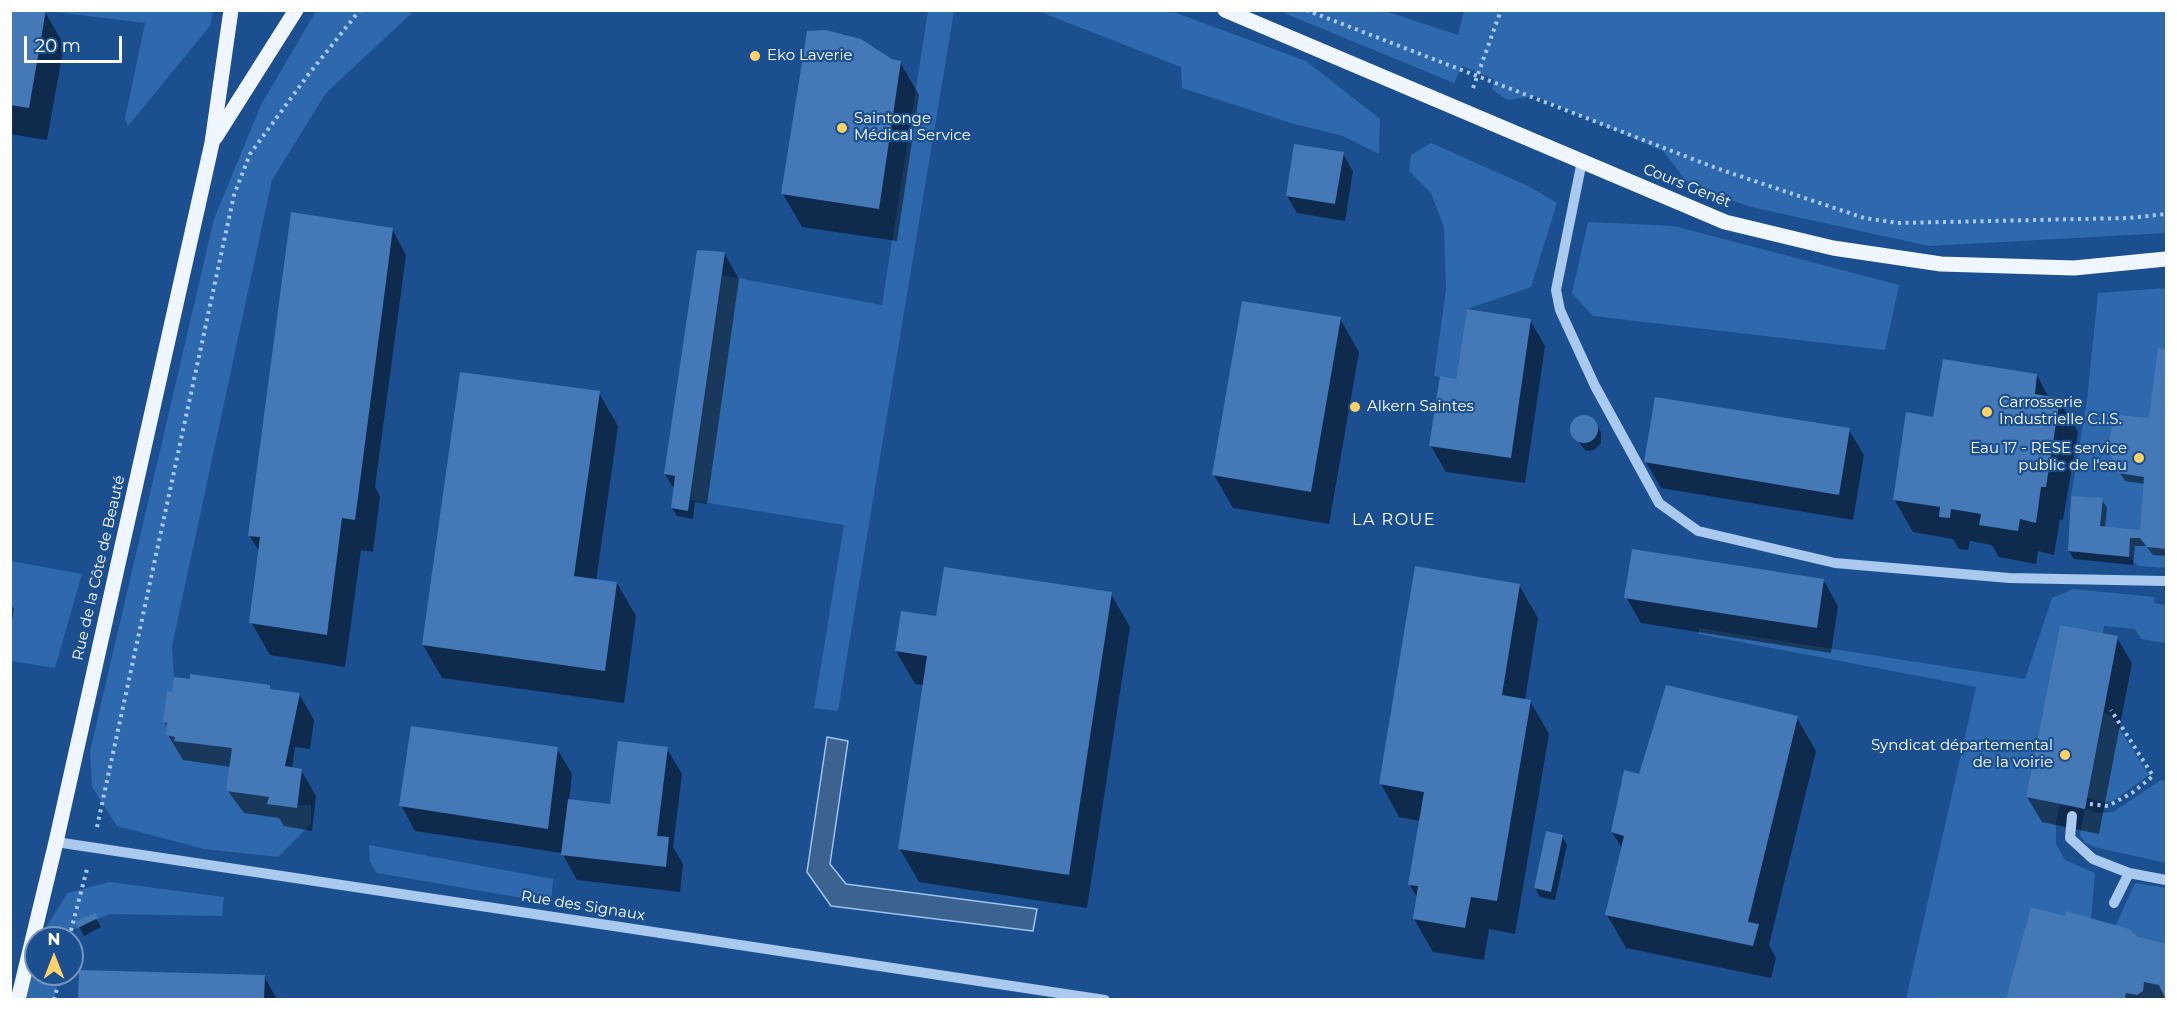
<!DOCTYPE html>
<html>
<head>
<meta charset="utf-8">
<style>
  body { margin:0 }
  #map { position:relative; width:2177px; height:1010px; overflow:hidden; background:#1b4f8f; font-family:Montserrat,sans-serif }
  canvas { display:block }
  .frame { position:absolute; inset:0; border:12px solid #fff; pointer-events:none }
  .north { position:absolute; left:24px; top:926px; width:60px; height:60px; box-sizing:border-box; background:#1b4f8f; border:2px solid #7695bc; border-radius:50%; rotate:0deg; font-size:16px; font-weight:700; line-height:24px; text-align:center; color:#fff }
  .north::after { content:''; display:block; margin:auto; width:21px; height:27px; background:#ffd166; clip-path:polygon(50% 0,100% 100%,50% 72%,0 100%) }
  .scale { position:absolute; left:24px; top:36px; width:98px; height:27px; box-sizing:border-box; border:3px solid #fff; border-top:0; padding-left:8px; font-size:18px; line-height:21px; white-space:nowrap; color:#fff; -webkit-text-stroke:4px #1b4f8f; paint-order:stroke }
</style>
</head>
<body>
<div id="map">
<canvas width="2177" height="1010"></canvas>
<div class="frame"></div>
<div class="north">N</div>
<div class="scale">20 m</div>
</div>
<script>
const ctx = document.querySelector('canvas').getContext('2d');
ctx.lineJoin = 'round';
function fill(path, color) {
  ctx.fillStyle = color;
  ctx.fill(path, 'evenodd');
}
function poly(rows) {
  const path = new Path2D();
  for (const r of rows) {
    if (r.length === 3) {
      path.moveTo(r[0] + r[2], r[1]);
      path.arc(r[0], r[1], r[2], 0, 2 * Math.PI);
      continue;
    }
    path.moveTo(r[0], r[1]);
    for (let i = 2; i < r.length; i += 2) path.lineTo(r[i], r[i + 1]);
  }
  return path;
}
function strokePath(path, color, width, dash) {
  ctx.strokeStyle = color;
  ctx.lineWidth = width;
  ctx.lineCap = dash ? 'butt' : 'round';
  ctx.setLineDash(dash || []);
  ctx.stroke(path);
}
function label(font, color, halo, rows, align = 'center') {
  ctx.font = font + ' Montserrat,sans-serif';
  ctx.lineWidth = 4.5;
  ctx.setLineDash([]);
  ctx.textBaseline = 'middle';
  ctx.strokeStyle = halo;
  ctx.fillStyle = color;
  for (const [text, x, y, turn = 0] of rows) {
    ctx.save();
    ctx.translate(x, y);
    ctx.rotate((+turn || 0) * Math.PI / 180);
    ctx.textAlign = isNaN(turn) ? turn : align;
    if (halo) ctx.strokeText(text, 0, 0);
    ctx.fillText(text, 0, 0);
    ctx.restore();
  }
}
const green = poly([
  [47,11,213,11,210,26,128,126,125,119,145,23],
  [316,11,414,11,326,93,272,180,172,646,174,677,298,806,311,804,311,824,278,857,204,849,117,826,92,787,90,751,214,219,261,105],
  [928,11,954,11,838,711,814,708,844,525,690,500,722,275,882,305],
  [1038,11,1171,11,1306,61,1380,119,1379,154,1343,136,1294,124,1182,88,1181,67],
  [1464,11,2166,11,2166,233,1929,246,1751,207,1690,186,1663,151,1535,96,1507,100,1492,89,1494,79,1462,66,1454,83,1279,11,1385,11,1458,35],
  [1431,143,1530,187,1557,203,1531,287,1467,309,1456,379,1434,376,1446,290,1444,227,1431,193,1409,171,1411,155],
  [1588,222,1674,226,1899,285,1885,350,1593,316,1572,293],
  [2166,288,2166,568,2138,566,2071,496,2087,400,2098,293],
  [11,561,82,574,55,668,11,661],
  [2073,589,2154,597,2154,603,2166,605,2166,640,2164,643,2141,639,2135,629,2104,626,2103,634,2060,625,2026,797,2060,804,2056,822,2056,844,2065,860,2095,873,2091,919,2116,925,2135,883,2166,888,2166,999,1906,999,1976,687,1699,634,1699,628,2025,679,2052,598],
  [2104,713,2111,716,2149,775,2113,801,2104,802,2087,798],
  [2161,780,2166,781,2166,863,2094,847,2084,842,2080,834,2085,809,2097,813,2113,812],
  [369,845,553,879,551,903,377,873,370,862],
  [109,882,224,897,222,916,110,914,72,930,69,938,42,938,44,930,68,893],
  [36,960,36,974,60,974,54,999,26,999]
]);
const water = poly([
  [827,737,848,741,830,864,846,884,1037,909,1033,931,831,906,807,872,827,737]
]);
const shadow = poly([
  [10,10,45,12,64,45,47,140,10,134],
  [808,33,844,34,877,49,891,61,900,62,919,95,897,241,802,227,783,194],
  [1343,154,1353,171,1345,221,1297,213,1287,196],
  [392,229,406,255,375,487,380,496,373,552,361,550,345,667,270,655,251,622,260,553,249,535],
  [724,253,739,279,707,504,695,502,693,519,677,516,672,508,675,491,665,474],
  [1340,319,1359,352,1329,524,1233,508,1214,475],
  [1530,320,1545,346,1525,483,1446,472,1431,446,1458,381],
  [2159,350,2166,351,2166,556,2153,555,2146,546,2135,546,2133,565,2074,559,2069,551,2102,500,2107,508,2105,528,2141,531,2145,484,2125,481,2116,466,2150,420],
  [2037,375,2049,398,2059,399,2078,432,2063,520,2060,519,2054,555,2038,551,2036,564,1999,557,1992,545,1970,541,1968,550,1959,549,1953,539,1913,532,1894,499,1934,419],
  [599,393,618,426,596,581,617,583,636,616,624,703,442,678,423,645],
  [1586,416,1595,423,1601,432,1601,443,1594,450,1586,451,1572,434,1572,425,1580,417],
  [1849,430,1864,455,1853,520,1661,488,1646,462],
  [1824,581,1838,606,1831,653,1641,623,1626,597],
  [1519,585,1538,618,1525,700,1530,701,1549,734,1515,934,1489,929,1484,960,1433,952,1414,919,1418,899,1409,884,1420,821,1399,817,1381,784],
  [1111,594,1130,627,1087,908,919,882,900,849,924,685,915,684,896,651,937,618],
  [10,603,14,609,10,632],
  [2117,638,2132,663,2099,834,2042,822,2027,797],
  [269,687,272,691,299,694,314,720,310,749,295,747,292,769,301,770,316,796,312,831,284,826,279,818,244,813,228,791,231,767,183,760,168,735,169,729,164,722],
  [1797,718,1816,751,1769,945,1776,958,1771,978,1626,948,1607,915,1623,850,1612,832,1640,776],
  [557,749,572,774,569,801,612,806,667,749,682,774,673,847,683,864,680,892,577,880,562,853,415,831,401,805],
  [1562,836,1567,845,1555,900,1540,897,1535,888],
  [94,915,101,927,84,936,77,923],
  [2137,938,2166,946,2166,1000,2007,999],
  [80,972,264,976,277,1000,80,1000]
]);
const building = poly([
  [10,10,46,10,29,108,10,105],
  [826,30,861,39,892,59,901,61,879,209,781,194,807,31],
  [1294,144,1344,152,1335,204,1286,196],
  [291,212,393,228,355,520,342,518,327,635,249,623,260,537,248,536],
  [697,250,725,252,688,511,671,508,675,476,664,474],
  [1242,301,1341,317,1311,492,1212,475],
  [1467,309,1531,319,1511,458,1429,446,1440,376,1456,379],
  [2158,348,2166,349,2166,549,2147,547,2140,538,2130,538,2129,557,2068,551,2071,496,2103,498,2100,526,2140,530,2144,477,2118,473,2108,449,2112,425,2118,415,2149,418],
  [1943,359,2037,374,2035,394,2060,398,2046,487,2041,487,2036,523,2020,519,2018,531,1979,525,1981,514,1951,509,1950,518,1939,517,1940,507,1893,500,1906,412,1933,417],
  [460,372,600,391,574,576,617,582,605,671,422,645],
  [1655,397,1850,428,1839,495,1644,462],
  [1584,429,14],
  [1632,549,1824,579,1817,628,1624,598],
  [1415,566,1520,584,1502,695,1531,700,1497,901,1471,897,1465,928,1413,919,1418,886,1408,885,1424,792,1379,784],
  [944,567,1112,592,1069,875,898,849,927,656,895,651,901,611,936,616],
  [2060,625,2118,636,2085,809,2026,797],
  [190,674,270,685,270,689,300,693,285,766,302,769,297,808,267,804,269,797,226,791,232,748,174,741,175,737,166,735,167,723,163,722,167,691,172,692,174,677,190,679],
  [1666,685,1798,716,1748,922,1759,924,1753,946,1605,915,1624,836,1611,832,1624,770,1639,774],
  [411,726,558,747,548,829,399,806],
  [618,741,668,747,657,836,669,837,666,867,561,855,568,799,610,804],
  [1546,831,1563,835,1551,892,1534,888],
  [2031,907,2065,916,2066,911,2129,929,2138,937,2166,944,2166,1000,2159,985,2144,982,2143,991,2137,995,2126,993,2125,999,2006,999],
  [95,913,98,918,78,928,75,922],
  [79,970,265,975,264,999,78,999]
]);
const path = poly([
  [1306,10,1716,168,1864,218,1898,223,2129,218,2166,214],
  [1473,88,1501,10],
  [2090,804,2108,806,2132,793,2153,776,2111,710],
  [97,827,234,195,250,154,308,75,360,10],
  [69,938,87,869],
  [54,1000,61,974]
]);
const minor = poly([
  [1582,161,1556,290,1560,310,1595,386,1659,503,1698,531,1835,563,2009,578,2166,581],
  [2072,816,2070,838,2093,859,2129,873,2166,880],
  [56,842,1105,1000],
  [2114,903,2129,873]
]);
const major = poly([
  [1225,10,1725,222,1833,248,1941,264,2074,268,2166,259],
  [215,138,296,10],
  [18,1000,56,842,212,143,231,10]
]);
const markers = [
  [755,56,6,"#ffd166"],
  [842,128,6,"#ffd166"],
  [1355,407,6,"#ffd166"],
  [1987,412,6,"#ffd166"],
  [2139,458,6,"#ffd166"],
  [2065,755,6,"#ffd166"]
];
const poiNames = [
  ["Eko Laverie",767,56],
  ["Saintonge",854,119],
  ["Médical Service",854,136],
  ["Carrosserie",1999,403],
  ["Industrielle C.I.S.",1999,420],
  ["Alkern Saintes",1367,407],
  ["Eau 17 - RESE service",2127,449,"right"],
  ["public de l'eau",2127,466,"right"],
  ["Syndicat départemental",2053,746,"right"],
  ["de la voirie",2053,763,"right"]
];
const streetNames = [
  ["Cours Genêt",1687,186,22],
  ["Rue de la Côte de Beauté",99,568,-77],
  ["Rue des Signaux",583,906,9]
];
const neighbourhoodNames = [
  ["LA ROUE",1394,520]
];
fill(green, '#2e69ad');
fill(water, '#3c6290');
strokePath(water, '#9cc4f0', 1.5);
fill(shadow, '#0007');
fill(building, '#4478b7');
strokePath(path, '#a9c9ee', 4, [3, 4.5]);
strokePath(minor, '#a9c9ee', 10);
strokePath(major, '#f0f6ff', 15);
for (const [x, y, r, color] of markers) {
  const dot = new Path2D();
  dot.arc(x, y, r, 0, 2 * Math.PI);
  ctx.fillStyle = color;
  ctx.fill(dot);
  strokePath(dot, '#1b4f8f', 2);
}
label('15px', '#fff', '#1b4f8f', poiNames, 'left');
label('15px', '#fff', '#1b4f8f', streetNames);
ctx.letterSpacing = '1.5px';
label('16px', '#fff', '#1b4f8f', neighbourhoodNames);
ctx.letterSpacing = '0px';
</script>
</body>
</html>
